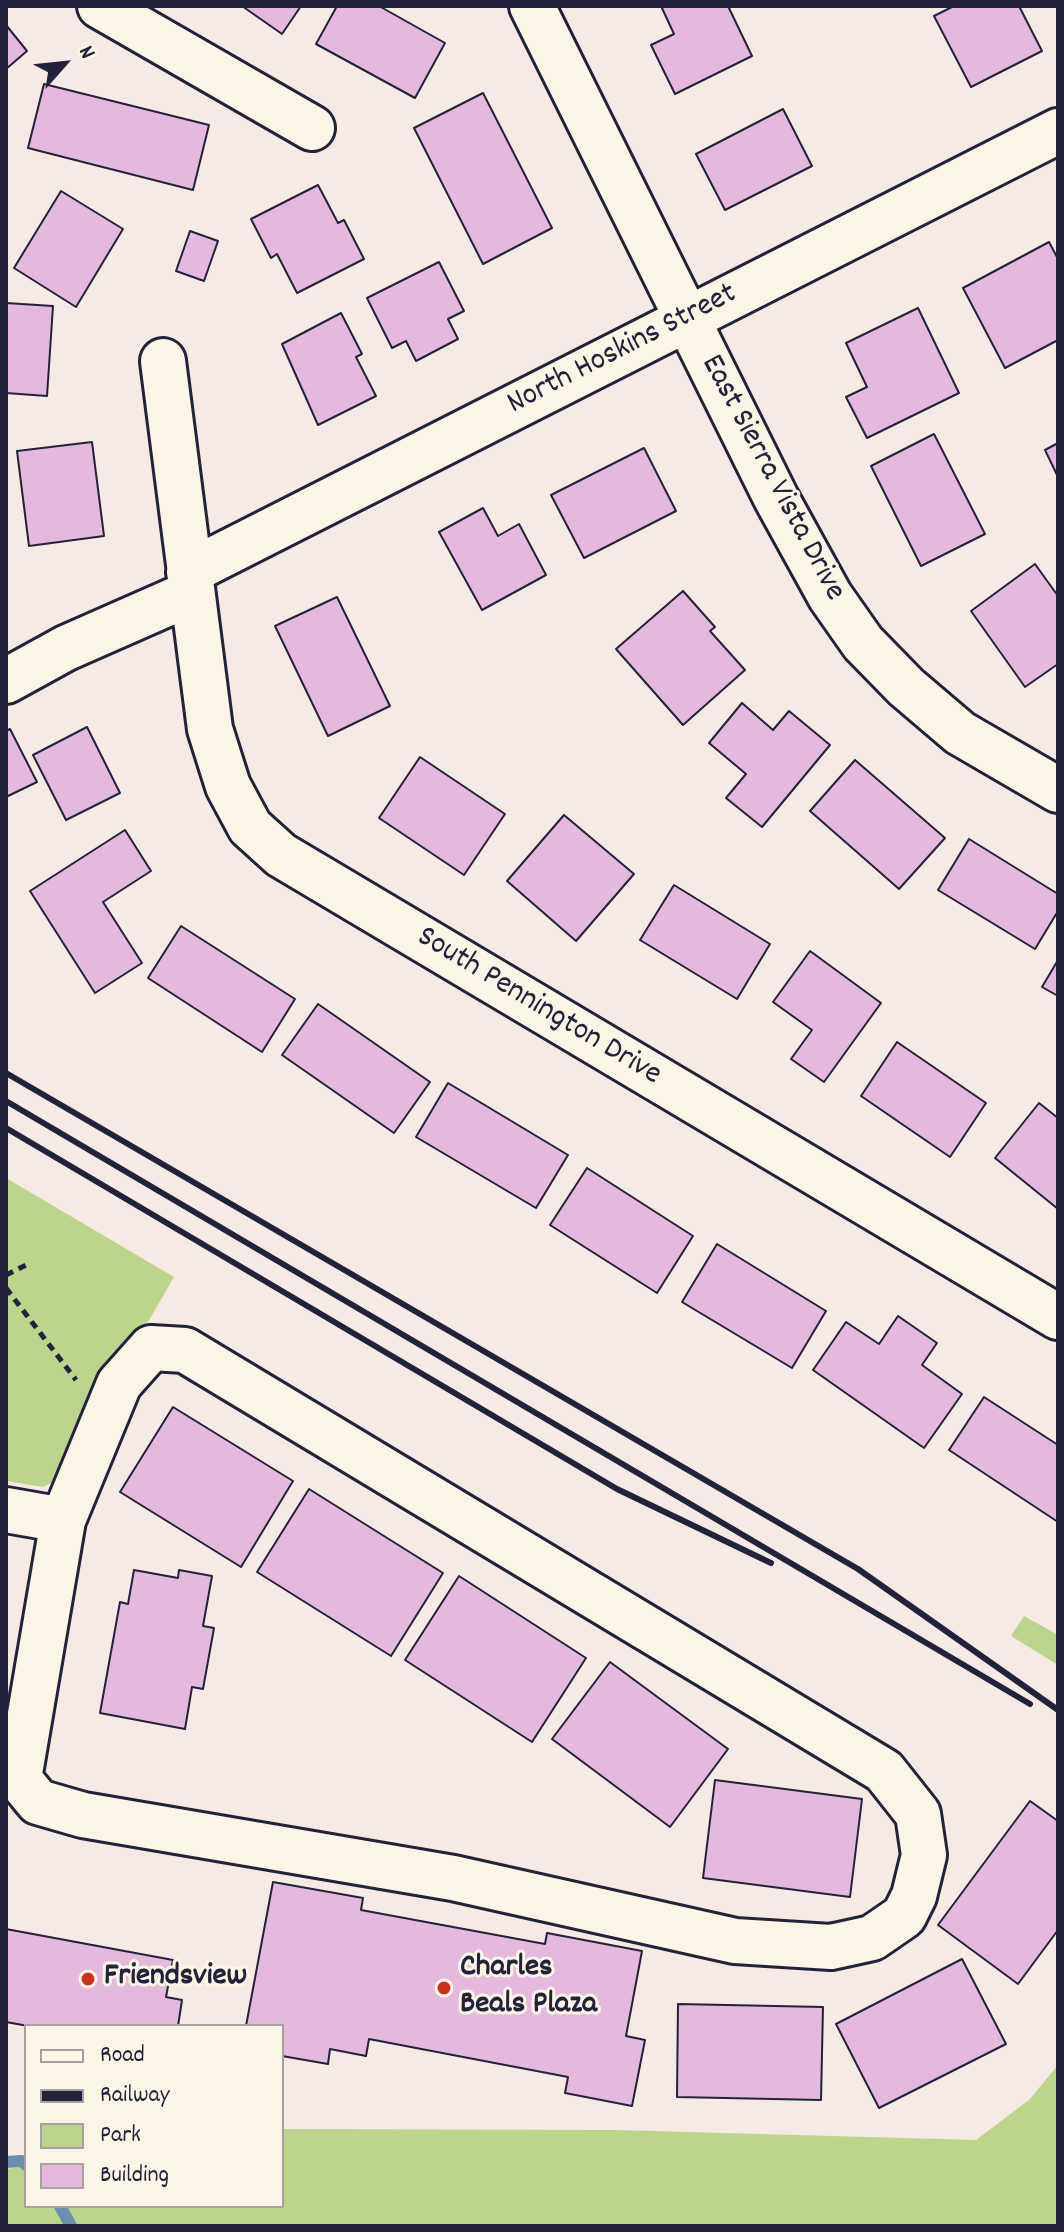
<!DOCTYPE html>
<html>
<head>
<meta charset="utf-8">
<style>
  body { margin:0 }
  #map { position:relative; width:1064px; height:2232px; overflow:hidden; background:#f7e9e3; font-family:Dekko,sans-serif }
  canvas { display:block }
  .frame { position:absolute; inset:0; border:8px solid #22223b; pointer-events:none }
  .legend { position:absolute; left:24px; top:2024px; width:260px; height:184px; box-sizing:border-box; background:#fcf5e5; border:2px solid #a5a1a1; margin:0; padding:10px 14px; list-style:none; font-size:24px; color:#22223b }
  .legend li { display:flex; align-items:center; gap:16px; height:40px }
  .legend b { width:40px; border:2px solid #a5a1a1 }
  .north { position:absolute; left:24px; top:24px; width:80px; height:80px; -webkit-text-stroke:6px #fcf5e5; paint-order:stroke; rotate:63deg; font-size:22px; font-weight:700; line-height:32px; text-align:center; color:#22223b }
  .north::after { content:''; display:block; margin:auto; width:28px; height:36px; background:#22223b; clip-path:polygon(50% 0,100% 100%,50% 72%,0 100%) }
</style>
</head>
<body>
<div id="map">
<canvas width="1064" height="2232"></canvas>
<div class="frame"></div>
<ul class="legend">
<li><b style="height:10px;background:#fcf5e5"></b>Road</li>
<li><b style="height:10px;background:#22223b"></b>Railway</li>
<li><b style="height:22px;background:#bcd58c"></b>Park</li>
<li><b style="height:22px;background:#e5b9dd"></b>Building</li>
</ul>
<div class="north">N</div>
</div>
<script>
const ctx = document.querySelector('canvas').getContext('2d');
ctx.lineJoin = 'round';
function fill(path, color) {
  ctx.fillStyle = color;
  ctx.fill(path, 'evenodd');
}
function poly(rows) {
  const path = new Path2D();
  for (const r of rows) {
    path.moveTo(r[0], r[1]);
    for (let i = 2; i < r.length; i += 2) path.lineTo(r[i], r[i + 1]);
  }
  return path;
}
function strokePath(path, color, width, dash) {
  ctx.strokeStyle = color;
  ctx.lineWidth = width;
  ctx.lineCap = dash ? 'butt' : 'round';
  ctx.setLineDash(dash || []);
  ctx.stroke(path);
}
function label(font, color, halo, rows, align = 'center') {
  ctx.font = font + ' Dekko,sans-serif';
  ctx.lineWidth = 6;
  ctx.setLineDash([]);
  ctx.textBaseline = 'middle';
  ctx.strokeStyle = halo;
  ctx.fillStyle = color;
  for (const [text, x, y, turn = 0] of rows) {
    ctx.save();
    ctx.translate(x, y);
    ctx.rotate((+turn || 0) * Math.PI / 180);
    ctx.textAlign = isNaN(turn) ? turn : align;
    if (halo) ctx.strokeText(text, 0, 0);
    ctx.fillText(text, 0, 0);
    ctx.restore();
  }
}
const green = poly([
  [6,1178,174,1277,148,1322,134,1331,110,1366,59,1479,43,1487,6,1481],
  [1024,1616,1058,1635,1058,1665,1011,1636],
  [1058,2065,1058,2226,6,2226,6,2169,26,2166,26,2206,282,2206,282,2129,616,2130,976,2140,1029,2100]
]);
const stream = poly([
  [6,2162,22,2161,26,2165],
  [60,2206,71,2226]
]);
const building = poly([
  [242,6,301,6,282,34,242,6],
  [337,6,379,6,445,43,415,98,316,44,337,6],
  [661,6,728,6,752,56,675,94,651,45,674,34,661,6],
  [954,6,1019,6,1042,51,971,87,934,16,954,6],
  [6,25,27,51,6,69,6,25],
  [44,84,209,125,193,190,28,148,44,84],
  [483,93,552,228,483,264,414,128,483,93],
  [783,109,812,166,725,210,696,154,783,109],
  [318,185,338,223,344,220,364,259,297,293,277,254,271,258,251,219,318,185],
  [61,191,123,229,76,307,14,268,61,191],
  [190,231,218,241,204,281,176,271,190,231],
  [1049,242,1058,259,1058,340,1005,368,963,288,1049,242],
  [439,262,464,311,448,319,458,339,416,361,406,341,392,348,367,298,439,262],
  [6,303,53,306,47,396,6,393,6,303],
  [918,308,959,393,867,438,846,397,867,387,846,343,918,308],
  [341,313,362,354,356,357,376,396,318,425,282,344,341,313],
  [934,434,985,534,921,566,871,466,934,434],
  [92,442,104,536,29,546,17,451,92,442],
  [1058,443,1058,477,1045,450,1058,443],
  [644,448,676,511,584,558,551,495,644,448],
  [483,508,498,536,519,524,546,575,482,610,439,532,483,508],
  [1035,564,1058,596,1058,664,1025,687,971,611,1035,564],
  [683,591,715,627,710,631,745,670,683,725,616,649,683,591],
  [337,597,390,706,328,736,275,626,337,597],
  [742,703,773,730,789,711,830,745,762,827,726,798,746,774,709,743,742,703],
  [87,727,120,793,66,820,33,755,87,727],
  [10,729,37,782,6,797,6,731,10,729],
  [420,757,505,814,464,875,379,818,420,757],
  [855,760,945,838,899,889,810,811,855,760],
  [564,815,634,874,576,941,507,881,564,815],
  [125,830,151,871,103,902,142,963,95,993,30,891,125,830],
  [969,839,1058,894,1058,911,1035,949,938,890,969,839],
  [674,885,770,944,737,999,640,940,674,885],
  [181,926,295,999,262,1052,148,978,181,926],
  [810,951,881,1003,824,1082,791,1059,812,1030,773,1002,810,951],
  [1058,960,1058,996,1042,987,1058,960],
  [318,1004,430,1082,394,1133,282,1055,318,1004],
  [897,1042,986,1103,950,1157,861,1096,897,1042],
  [448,1083,568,1155,536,1208,416,1137,448,1083],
  [1039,1103,1058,1118,1058,1209,995,1158,1039,1103],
  [587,1168,693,1236,657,1293,550,1225,587,1168],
  [717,1244,826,1311,792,1368,682,1302,717,1244],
  [898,1316,937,1343,922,1365,962,1394,924,1448,813,1370,846,1322,879,1344,898,1316],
  [984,1397,1058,1445,1058,1522,949,1450,984,1397],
  [173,1407,293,1481,241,1567,120,1492,173,1407],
  [309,1489,443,1573,391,1656,257,1572,309,1489],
  [134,1570,178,1578,179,1570,212,1576,203,1626,214,1628,203,1689,192,1687,185,1729,100,1713,120,1602,128,1604,134,1570],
  [459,1576,586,1658,532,1742,405,1660,459,1576],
  [610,1662,728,1749,670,1827,552,1739,610,1662],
  [715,1780,862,1799,850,1897,703,1878,715,1780],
  [1030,1801,1058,1821,1058,1930,1018,1984,938,1925,1030,1801],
  [273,1882,363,1898,361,1910,545,1944,547,1933,642,1951,626,2036,645,2040,632,2106,565,2093,568,2077,369,2039,366,2056,330,2049,328,2064,282,2056,282,2026,246,2026,273,1882],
  [6,1929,173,1960,166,1997,182,2000,178,2026,28,2026,6,2022,6,1929],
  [962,1959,1006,2044,879,2108,836,2024,962,1959],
  [678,2004,823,2007,821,2100,677,2097,678,2004]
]);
const path = poly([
  [6,1275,28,1264],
  [6,1288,76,1380]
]);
const minor = poly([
  [100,6,312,128],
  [532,6,776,498,830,596,863,643,906,687,960,733,1058,790],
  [163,361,210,729,228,786,250,827,281,855,1058,1317],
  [189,572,1058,131],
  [6,681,66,648,191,593],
  [151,1348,185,1350,884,1771,918,1814,924,1855,914,1896,904,1916,872,1938,831,1947,735,1941,453,1878,83,1815,38,1802,19,1779,63,1520,119,1384,151,1348],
  [6,1510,63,1520]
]);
const rail = poly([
  [6,1073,858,1569,1058,1710],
  [6,1101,1030,1704],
  [6,1128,617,1489,771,1563]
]);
const markers = [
  [88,1979,8,"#c8321e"],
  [444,1988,8,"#c8321e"]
];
const streetNames = [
  ["North Hoskins Street",623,351,-27],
  ["East Sierra Vista Drive",771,479,62],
  ["South Pennington Drive",538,1008,31]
];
const poiNames = [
  ["Charles",460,1970],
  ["Beals Plaza",460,2007],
  ["Friendsview",104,1979]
];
fill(green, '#bcd58c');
strokePath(stream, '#6c8faf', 12);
fill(building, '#e5b9dd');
strokePath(building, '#22223b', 2);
strokePath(minor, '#22223b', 50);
strokePath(path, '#22223b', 5, [8, 6]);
strokePath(minor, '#fcf5e5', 44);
strokePath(rail, '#22223b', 6);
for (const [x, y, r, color] of markers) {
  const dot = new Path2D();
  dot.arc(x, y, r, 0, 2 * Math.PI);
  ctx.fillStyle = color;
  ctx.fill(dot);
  strokePath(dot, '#fcf5e5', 3);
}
label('32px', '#22223b', '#fcf5e5', streetNames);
label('bold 32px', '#22223b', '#fcf5e5', poiNames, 'left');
</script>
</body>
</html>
